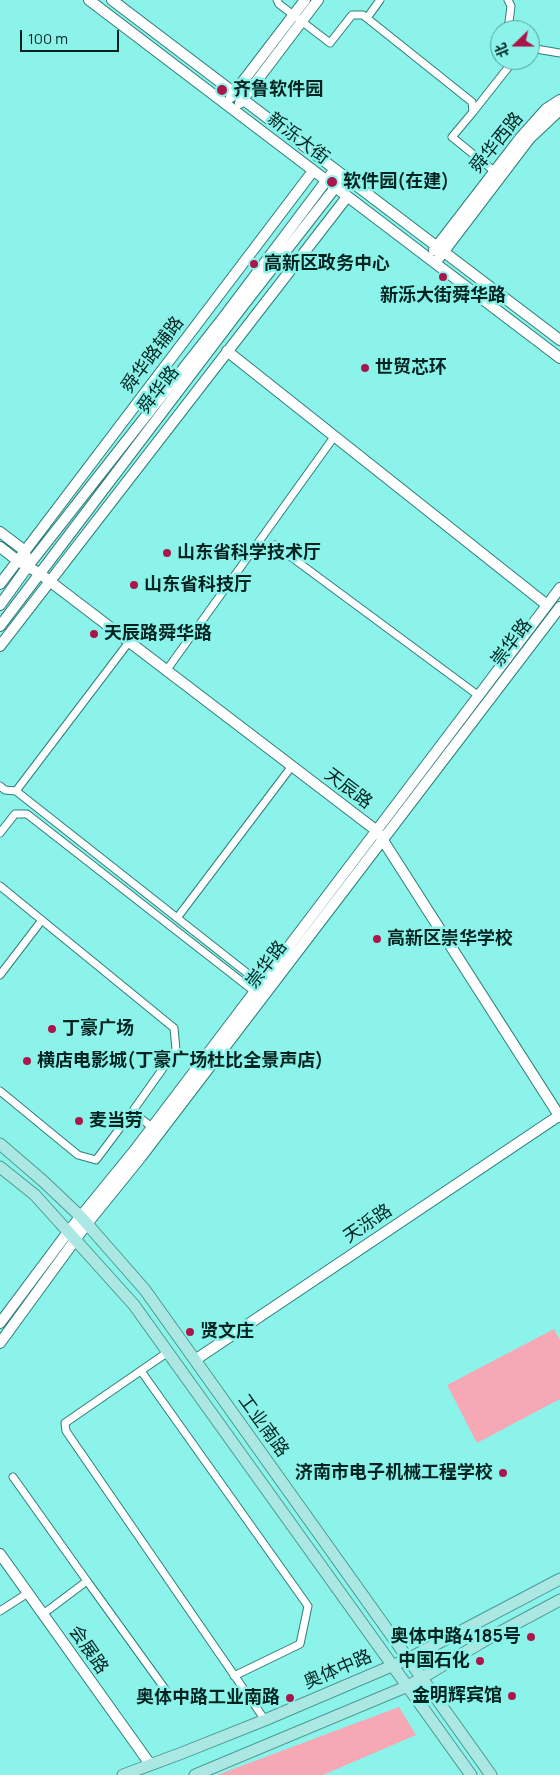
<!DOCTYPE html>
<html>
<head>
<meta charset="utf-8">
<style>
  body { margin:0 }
  #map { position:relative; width:560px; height:1775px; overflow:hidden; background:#8cf3eb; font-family:Manrope,"Noto Sans SC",sans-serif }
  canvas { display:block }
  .north { position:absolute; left:490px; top:20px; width:50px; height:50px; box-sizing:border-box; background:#8cf3eb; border:1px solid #54a09a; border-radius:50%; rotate:248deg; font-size:14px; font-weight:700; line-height:20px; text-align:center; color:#012421 }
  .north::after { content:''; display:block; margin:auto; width:18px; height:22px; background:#aa1649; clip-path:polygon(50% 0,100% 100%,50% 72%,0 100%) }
  .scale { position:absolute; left:20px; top:30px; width:99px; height:22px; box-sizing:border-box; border:2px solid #012421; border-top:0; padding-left:6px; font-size:15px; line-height:18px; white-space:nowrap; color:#012421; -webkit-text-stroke:4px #8cf3eb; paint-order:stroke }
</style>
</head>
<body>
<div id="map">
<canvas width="560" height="1775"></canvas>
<div class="north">北</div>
<div class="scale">100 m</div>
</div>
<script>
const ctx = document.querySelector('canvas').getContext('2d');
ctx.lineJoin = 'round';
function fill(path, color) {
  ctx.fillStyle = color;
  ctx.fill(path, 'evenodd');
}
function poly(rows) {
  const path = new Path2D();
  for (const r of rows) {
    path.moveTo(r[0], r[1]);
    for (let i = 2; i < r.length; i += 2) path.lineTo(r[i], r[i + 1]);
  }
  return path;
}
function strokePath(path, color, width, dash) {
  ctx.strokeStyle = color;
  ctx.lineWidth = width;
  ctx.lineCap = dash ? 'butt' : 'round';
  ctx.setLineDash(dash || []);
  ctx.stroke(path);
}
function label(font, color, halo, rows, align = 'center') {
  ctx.font = font + ' Manrope,"Noto Sans SC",sans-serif';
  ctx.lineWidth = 5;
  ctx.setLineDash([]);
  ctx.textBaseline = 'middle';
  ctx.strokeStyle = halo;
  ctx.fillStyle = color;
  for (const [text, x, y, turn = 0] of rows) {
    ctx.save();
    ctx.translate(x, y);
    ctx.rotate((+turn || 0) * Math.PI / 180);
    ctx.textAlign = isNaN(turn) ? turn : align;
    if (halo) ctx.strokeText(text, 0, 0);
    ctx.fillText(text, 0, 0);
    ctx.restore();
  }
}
const green = poly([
  [554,1329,560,1340,560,1399,477,1443,447,1385],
  [399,1707,416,1735,323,1775,217,1775]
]);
const street = poly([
  [277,0,279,4,330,43,352,15,363,15,472,102,473,112,452,137,494,171],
  [367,18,380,0],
  [508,30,511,6,508,0],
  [530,48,560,53],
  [473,112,514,60],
  [275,545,479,696],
  [129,642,16,791,261,984],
  [166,671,334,437],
  [0,786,5,790,16,791],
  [0,833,15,814,27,814,255,992],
  [0,886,174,1028,176,1050,132,1112,96,1160,78,1155,0,1091],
  [177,918,292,766],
  [0,975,42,920],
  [132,1112,152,1127],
  [168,1352,65,1423,66,1431,265,1720],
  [141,1371,308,1606,300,1644,234,1676],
  [13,1477,87,1581],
  [0,1611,28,1593],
  [43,1614,87,1581,165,1689]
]);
const secondary = poly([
  [89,0,560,358],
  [112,0,560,340],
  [231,97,305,0],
  [240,103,318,0],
  [434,250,521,137,546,109,560,100],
  [435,263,530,138,560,110],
  [227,351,547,605],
  [0,532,25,551,26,558],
  [0,547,18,561,39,573,377,831,560,1117],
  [0,584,313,171],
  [0,605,28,566,223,318,335,169],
  [0,626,242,307,345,175],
  [0,646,347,197],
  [0,1323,68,1232,134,1151,560,588],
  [0,1343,86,1225,141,1157,560,607],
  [195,1360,560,1115],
  [0,1554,150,1764]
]);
const primary = poly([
  [0,1144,43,1181,81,1217,145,1290,491,1775],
  [0,1167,35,1195,134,1305,471,1775],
  [123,1775,182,1753,265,1720,408,1659,560,1579],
  [195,1775,408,1686,489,1638,560,1600]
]);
const markers = [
  [222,90,6,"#aa1649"],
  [332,182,6,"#aa1649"],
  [254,264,5,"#aa1649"],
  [443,277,5,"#aa1649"],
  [365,368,5,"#aa1649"],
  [167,553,5,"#aa1649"],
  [134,585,5,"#aa1649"],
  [94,634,5,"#aa1649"],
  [377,939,5,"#aa1649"],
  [52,1029,5,"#aa1649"],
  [27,1061,5,"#aa1649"],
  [79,1121,5,"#aa1649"],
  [190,1332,5,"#aa1649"],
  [503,1473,5,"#aa1649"],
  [531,1637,5,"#aa1649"],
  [480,1661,5,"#aa1649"],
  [512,1696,5,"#aa1649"],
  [290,1698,5,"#aa1649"]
];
const poiNames = [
  ["齐鲁软件园",233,90],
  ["软件园(在建)",343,182],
  ["高新区政务中心",264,264],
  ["新泺大街舜华路",443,296,"center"],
  ["世贸芯环",375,368],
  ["山东省科学技术厅",177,553],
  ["山东省科技厅",144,585],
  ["天辰路舜华路",104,634],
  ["高新区崇华学校",387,939],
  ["丁豪广场",62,1029],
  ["横店电影城(丁豪广场杜比全景声店)",37,1061],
  ["麦当劳",89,1121],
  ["贤文庄",200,1332],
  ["济南市电子机械工程学校",493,1473,"right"],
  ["奥体中路4185号",521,1637,"right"],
  ["中国石化",470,1661,"right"],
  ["金明辉宾馆",502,1696,"right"],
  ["奥体中路工业南路",280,1698,"right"]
];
const streetNames = [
  ["新泺大街",298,139,37],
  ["舜华西路",497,143,-51],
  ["舜华路辅路",153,355,-53],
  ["舜华路",159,390,-52],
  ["崇华路",512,643,-53],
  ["天辰路",348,789,37],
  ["崇华路",267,965,-53],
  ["天泺路",368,1224,-34],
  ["工业南路",263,1426,54],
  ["会展路",88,1650,55],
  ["奥体中路",338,1670,-23]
];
fill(green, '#f6a9b5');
strokePath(street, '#2c7e78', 9);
strokePath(secondary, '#2c7e78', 12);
strokePath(primary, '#4c9993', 13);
strokePath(street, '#fff', 7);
strokePath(secondary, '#fff', 10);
strokePath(primary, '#ace8e3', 11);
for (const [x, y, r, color] of markers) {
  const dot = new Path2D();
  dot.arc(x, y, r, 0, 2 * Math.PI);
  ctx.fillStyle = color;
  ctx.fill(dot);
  strokePath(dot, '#8cf3eb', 2);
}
label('bold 18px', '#012421', '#8cf3eb', poiNames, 'left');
label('18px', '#012421', '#8cf3eb', streetNames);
</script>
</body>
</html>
